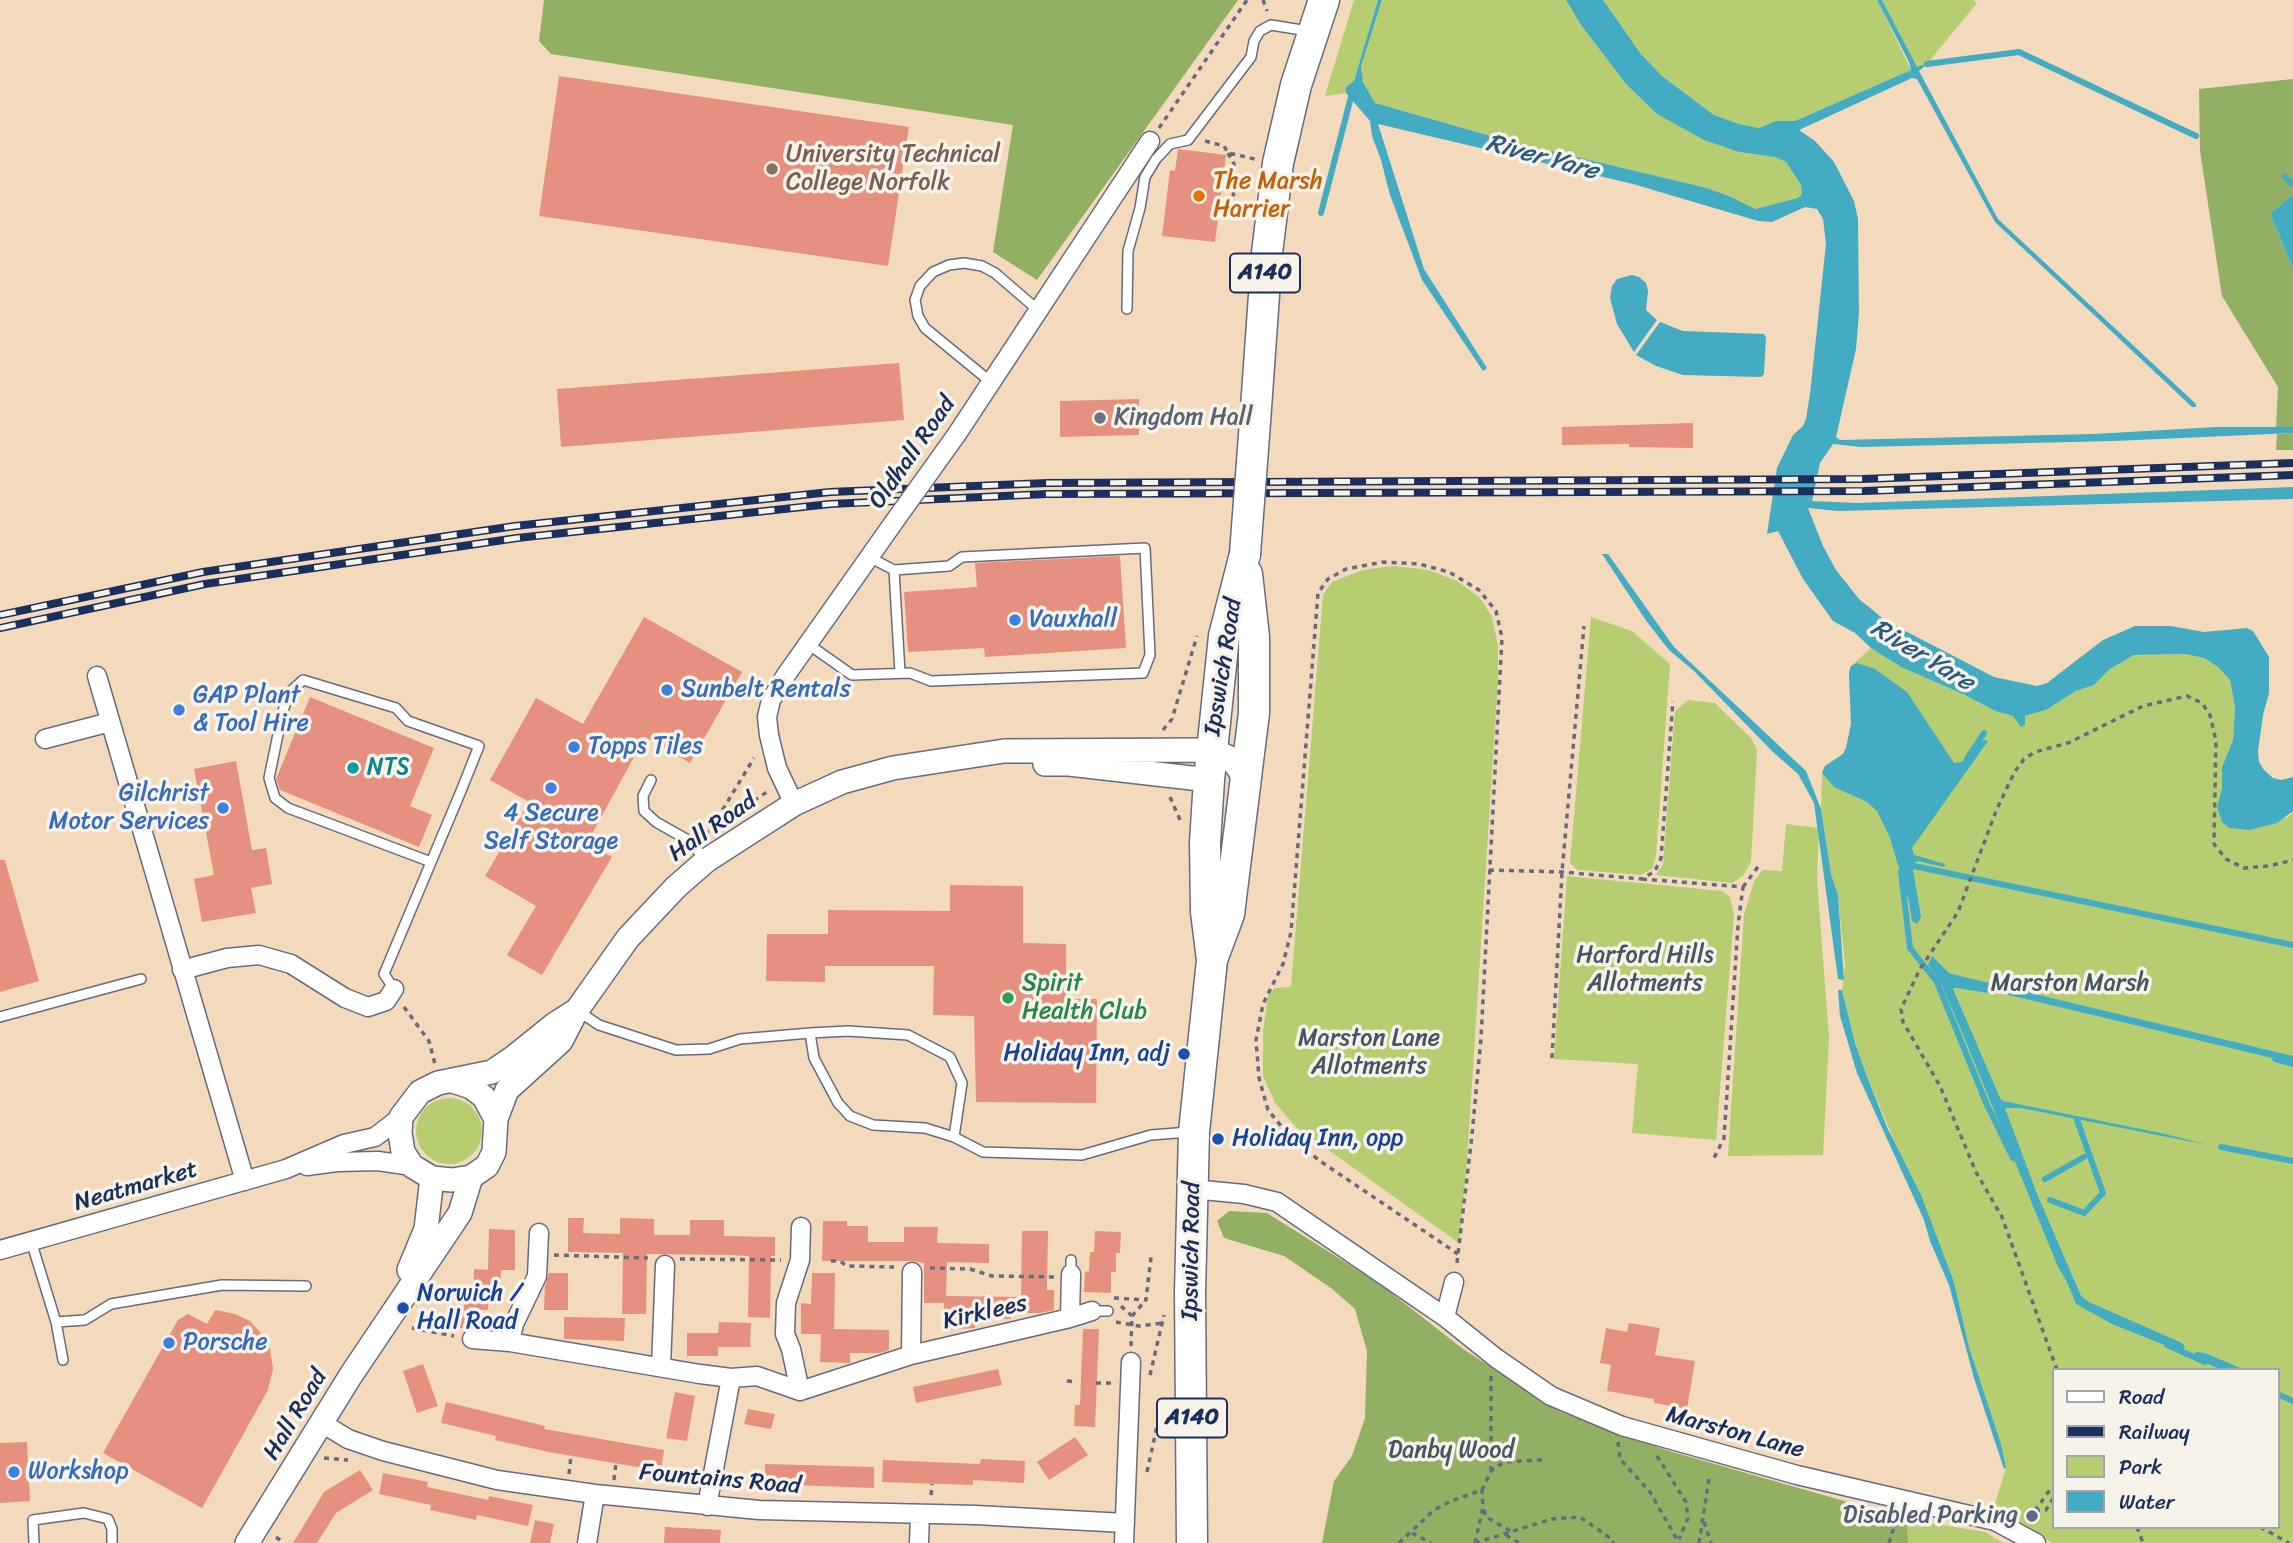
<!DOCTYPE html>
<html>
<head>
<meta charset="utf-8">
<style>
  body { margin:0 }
  #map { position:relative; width:2293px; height:1543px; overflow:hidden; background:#f3dabc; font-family:Sriracha,sans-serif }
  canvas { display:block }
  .legend { position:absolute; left:2052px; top:1368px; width:228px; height:161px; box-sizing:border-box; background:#f7f3e8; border:2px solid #9fa5b1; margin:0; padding:9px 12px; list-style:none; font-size:21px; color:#1b2f5e }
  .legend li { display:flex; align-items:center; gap:14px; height:35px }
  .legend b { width:35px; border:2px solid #9fa5b1 }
</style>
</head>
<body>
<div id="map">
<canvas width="2293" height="1543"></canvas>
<ul class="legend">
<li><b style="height:9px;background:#fff"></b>Road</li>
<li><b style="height:9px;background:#1b2f5e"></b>Railway</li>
<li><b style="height:19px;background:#b7cd71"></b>Park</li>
<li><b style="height:19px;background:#43acc3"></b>Water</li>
</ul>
</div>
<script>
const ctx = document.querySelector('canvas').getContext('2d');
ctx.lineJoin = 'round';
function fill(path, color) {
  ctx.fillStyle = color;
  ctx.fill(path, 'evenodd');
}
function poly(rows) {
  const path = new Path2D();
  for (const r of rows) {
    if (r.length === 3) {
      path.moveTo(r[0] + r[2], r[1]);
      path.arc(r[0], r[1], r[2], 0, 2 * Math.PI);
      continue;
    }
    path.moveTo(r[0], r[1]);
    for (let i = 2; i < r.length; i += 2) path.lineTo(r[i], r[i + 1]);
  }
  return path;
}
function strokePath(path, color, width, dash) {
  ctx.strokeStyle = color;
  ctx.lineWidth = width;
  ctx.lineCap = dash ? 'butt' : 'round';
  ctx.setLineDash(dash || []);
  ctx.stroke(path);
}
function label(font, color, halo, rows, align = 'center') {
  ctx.font = font + ' Sriracha,sans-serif';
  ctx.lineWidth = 7;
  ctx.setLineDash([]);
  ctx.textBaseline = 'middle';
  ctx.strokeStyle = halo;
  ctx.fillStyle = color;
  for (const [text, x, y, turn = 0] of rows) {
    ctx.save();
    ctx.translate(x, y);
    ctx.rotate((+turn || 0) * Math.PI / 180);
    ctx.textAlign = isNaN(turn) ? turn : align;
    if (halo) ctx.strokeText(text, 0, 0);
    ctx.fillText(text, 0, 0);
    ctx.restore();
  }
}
const green = poly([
  [1354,0,1378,0,1354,81,1346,87,1346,93,1325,96],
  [1382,0,1566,0,1581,25,1626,84,1657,114,1739,152,1775,157,1786,162,1801,185,1802,194,1798,198,1754,209,1729,196,1707,188,1505,140,1375,103,1363,82,1361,65],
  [1603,0,1877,0,1911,70,1795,121,1776,121,1759,128,1739,124,1714,115,1662,76,1641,54],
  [1882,0,1973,0,1977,3,1927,64,1917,68],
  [1393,566,1429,570,1457,581,1480,598,1492,617,1498,645,1498,679,1467,1161,1459,1243,1296,1127,1275,1103,1263,1076,1263,1032,1268,996,1275,988,1291,987,1323,595,1332,582,1363,570],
  [1591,617,1632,631,1670,664,1656,855,1653,868,1641,875,1577,870,1570,863],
  [1871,648,1901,667,1965,695,1995,711,2013,716,2024,716,2046,710,2076,691,2094,685,2110,669,2134,655,2185,654,2204,658,2218,667,2230,680,2235,707,2233,740,2222,767,2222,788,2217,807,2287,818,2293,811,2293,1543,2053,1543,1993,1510,2006,1468,2001,1444,1969,1347,1954,1282,1866,1074,1855,1043,1842,990,1845,965,1838,895,1831,874,1821,809,1822,773,1825,766,1843,754,1846,748,1851,724,1849,672,1851,666],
  [2053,1370,2277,1370,2277,1527,2053,1527],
  [1688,700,1715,703,1751,738,1757,750,1751,862,1743,876,1732,883,1656,875,1663,864,1675,711],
  [1786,824,1819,828,1817,879,1829,1038,1823,1155,1728,1156,1744,915,1754,881,1763,870,1782,871],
  [1567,876,1722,891,1730,897,1734,915,1716,1140,1632,1133,1638,1064,1554,1059],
  [449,1131,33],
  [1907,1519,1985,1532,2003,1543,1908,1543]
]);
const forest = poly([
  [544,0,1238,0,1037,280,993,252,1013,125,551,54,539,41],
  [2293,79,2293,195,2270,213,2293,269,2293,427,2276,427,2278,387,2222,296,2200,151,2199,89],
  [2293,433,2293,450,2276,450,2277,434],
  [1229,1211,1267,1213,1380,1284,1463,1349,1561,1412,1666,1450,1907,1519,1908,1543,1322,1543,1334,1481,1352,1456,1365,1418,1367,1351,1355,1309,1331,1288,1284,1256,1224,1238,1217,1221]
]);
const water = poly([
  [1378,0,1382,0,1361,66,1363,82,1375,103,1505,140,1707,188,1729,196,1755,209,1798,198,1802,194,1801,185,1786,162,1775,157,1739,152,1704,140,1657,114,1626,84,1581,25,1566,0,1603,0,1641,54,1662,76,1714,115,1739,124,1759,128,1776,121,1795,121,1911,70,1909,62,1877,0,1882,0,1917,67,1927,64,1919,71,1998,219,2196,404,2196,407,2192,407,1995,222,1917,79,1912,78,1799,130,1815,141,1834,162,1854,201,1858,219,1859,313,1856,349,1836,437,1840,440,2094,434,2216,427,2293,427,2293,433,2114,441,1861,447,1833,444,1820,463,1812,501,1858,503,2293,487,2293,499,1838,511,1808,508,1823,546,1836,570,1859,599,1886,621,1994,677,2037,686,2047,683,2103,640,2135,626,2171,626,2204,632,2247,628,2253,631,2269,657,2269,693,2263,715,2258,751,2259,762,2264,770,2273,778,2281,780,2293,777,2293,811,2277,823,2249,830,2229,828,2222,822,2217,807,2222,788,2222,767,2233,740,2235,707,2230,680,2218,667,2204,658,2185,654,2134,655,2110,669,2094,685,2076,691,2046,710,2025,716,2025,725,2021,727,2013,716,1995,711,1965,695,1901,667,1871,648,1855,633,1833,621,1803,579,1778,531,1767,534,1777,468,1793,435,1803,426,1806,419,1810,394,1826,244,1823,219,1817,209,1805,207,1772,222,1758,221,1633,184,1378,124,1424,269,1487,368,1483,371,1422,280,1390,195,1381,160,1372,136,1370,121,1346,93,1346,87,1354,81],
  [2293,195,2293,269,2270,213],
  [1632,275,1639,277,1646,283,1648,291,1646,310,1657,320,1634,352,1617,324,1610,298,1612,286,1617,279],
  [1660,322,1683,331,1764,334,1766,337,1764,374,1761,377,1683,375,1656,366,1636,355],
  [1602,554,1608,554,1674,647,1806,771,1821,809,1831,874,1838,895,1844,980,1838,979,1814,803,1798,774,1773,752,1694,671,1669,650,1647,622],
  [1857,663,1875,669,1907,692,1954,763,1962,762,1984,740,1988,741,1912,848,1914,855,1945,864,1944,867,1918,861,1912,864,1921,917,1917,924,1912,921,1909,902,1890,838,1877,811,1867,802,1834,787,1822,773,1825,766,1843,754,1846,748,1851,724,1849,672,1851,666],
  [1932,956,1949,973,1956,975,2293,1056,2293,1063,1959,983,1953,989,2000,1098,2003,1101,2165,1134,2208,1145,2021,1108,2005,1108,2037,1194,2081,1296,2089,1302,2182,1343,2185,1347,2183,1350,2167,1346,2112,1324,2076,1304,2066,1280,2058,1267,1964,1037,1941,983,1928,965],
  [1838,990,1842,990,1855,1043,1866,1074,1887,1127,1921,1195,1954,1282,1969,1347,2001,1444,2006,1468,2004,1469,1974,1378,1949,1285,1930,1241,1924,1220,1857,1073,1840,1016],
  [2196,1352,2205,1353,2245,1370,2221,1370,2200,1360,2194,1354]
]);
const stream = poly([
  [1927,64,2019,52,2196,136],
  [2285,177,2293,184],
  [1321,213,1351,97],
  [1967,759,1984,733],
  [1904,864,2293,945],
  [1901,872,1910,948,1937,982,1987,1105,2013,1158],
  [1951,984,1995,991],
  [2275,1059,2293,1064],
  [2221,1147,2293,1161],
  [2045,1179,2084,1157],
  [2050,1200,2084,1213,2103,1193,2077,1120],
  [2167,1345,2205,1362],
  [2277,1394,2293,1401]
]);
const building = poly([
  [559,76,909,127,888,266,539,216],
  [1178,149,1226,155,1215,242,1162,236,1170,170,1175,171],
  [899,363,904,420,561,447,557,389],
  [1139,399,1139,435,1060,437,1060,401],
  [1693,423,1693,448,1629,447,1629,444,1562,445,1562,427],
  [1120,556,1126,648,985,657,984,648,908,652,904,592,977,587,975,563],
  [644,617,742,672,690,763,645,737,587,843,612,857,542,975,507,955,536,906,485,876,529,802,490,780,536,698,583,724],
  [310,697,434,748,410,806,432,815,419,847,280,790,276,779],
  [236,761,252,850,266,848,272,884,251,888,256,913,202,922,194,879,214,875,194,769],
  [0,860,5,860,39,981,0,992],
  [950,885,1023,886,1023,943,1066,944,1066,999,1097,999,1096,1103,976,1102,974,1016,933,1015,934,966,825,966,825,982,766,981,767,934,828,934,828,910,950,911],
  [568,1218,584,1218,583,1233,620,1234,620,1218,654,1219,654,1235,690,1235,690,1220,724,1220,724,1236,775,1237,775,1256,771,1256,770,1318,748,1317,749,1256,727,1255,647,1254,646,1314,622,1314,623,1253,568,1252],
  [823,1221,847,1221,847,1226,868,1226,868,1242,904,1242,904,1227,938,1227,937,1243,989,1244,989,1263,947,1262,946,1296,1021,1297,1022,1231,1048,1231,1047,1290,1054,1290,1054,1310,1040,1313,1011,1313,1011,1319,975,1318,975,1328,943,1330,944,1303,924,1303,924,1263,913,1261,822,1261],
  [489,1229,515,1230,515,1270,501,1270,500,1289,474,1289,474,1269,488,1270],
  [1095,1231,1121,1232,1120,1253,1116,1253,1116,1272,1111,1272,1111,1293,1084,1292,1085,1272,1089,1271,1090,1252,1094,1252],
  [549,1273,568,1273,568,1310,544,1310,545,1286],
  [812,1273,835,1273,834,1329,889,1330,889,1350,880,1353,850,1353,850,1363,820,1362,821,1334,801,1334,801,1303,811,1304],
  [465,1288,489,1289,488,1310,476,1310,476,1328,451,1328,451,1309,464,1309],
  [215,1310,235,1314,250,1321,264,1337,270,1348,273,1369,268,1390,202,1508,103,1453,178,1320,188,1314,207,1324],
  [564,1317,625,1318,624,1341,564,1339],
  [719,1322,751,1323,750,1347,718,1347,718,1356,687,1356,687,1333,718,1333],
  [1629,1323,1660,1328,1655,1355,1695,1361,1687,1409,1654,1403,1654,1399,1607,1391,1611,1365,1600,1363,1606,1328,1627,1332],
  [1083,1329,1099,1329,1095,1427,1074,1426,1075,1405,1080,1405],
  [423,1364,438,1406,417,1413,403,1371],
  [998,1369,1002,1385,916,1403,913,1387],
  [675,1392,695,1396,687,1441,666,1438],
  [446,1402,545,1426,544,1429,664,1450,661,1471,549,1452,495,1440,496,1436,441,1423],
  [748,1409,775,1414,771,1429,744,1424],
  [1075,1437,1088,1455,1049,1480,1037,1462],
  [27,1442,30,1501,0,1503,0,1443],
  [981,1459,1025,1461,1024,1483,973,1480,973,1485,882,1482,883,1460,980,1464],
  [765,1464,874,1467,874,1488,765,1484],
  [360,1470,373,1490,336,1513,317,1543,293,1543,324,1492],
  [383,1473,428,1482,427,1487,488,1500,489,1496,533,1505,528,1526,477,1515,476,1520,430,1510,431,1505,379,1494],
  [535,1520,554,1524,550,1543,530,1543],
  [665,1527,721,1530,720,1543,664,1543]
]);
const path = poly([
  [1263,0,1267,11],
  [1159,128,1247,0],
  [1205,141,1224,146,1228,153,1255,159],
  [1228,153,1234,164,1235,179,1233,199,1231,198],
  [1163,730,1172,719,1197,636],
  [1170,797,1181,822],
  [712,828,767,792],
  [705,834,711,829,754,758],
  [1489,870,1562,872,1642,879,1655,871,1661,858,1673,701],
  [1642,879,1743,887,1738,925,1724,1138,1712,1162],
  [1743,887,1760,864],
  [404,1007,429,1041,435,1064],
  [1552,1058,1562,872,1584,626],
  [554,1255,648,1258],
  [680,1259,781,1260],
  [831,1261,840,1261,847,1266,894,1267],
  [1457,1263,1458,1254,1472,1135,1481,1038,1502,638,1496,611,1479,590,1449,572,1419,564,1383,562,1346,569,1328,579,1318,593,1291,932,1283,964,1263,1004,1256,1040,1259,1078,1268,1110,1290,1137,1320,1161,1458,1254],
  [930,1268,970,1269,992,1276,1054,1277],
  [1114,1298,1146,1300,1151,1257],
  [1121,1306,1132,1316,1131,1346],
  [1132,1316,1146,1300],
  [1116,1322,1139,1326,1163,1323],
  [412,1328,454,1336],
  [2057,1370,2002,1217,1976,1172,1940,1086,1903,1022,1901,1009,1920,969,1958,912,1996,811,2014,773,2024,759,2035,752,2068,743,2143,706,2187,696,2202,703,2210,715,2216,741,2214,844,2226,859,2244,868,2269,866,2293,860],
  [1150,1375,1164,1315],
  [1491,1376,1491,1471],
  [1067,1381,1076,1382],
  [1096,1383,1112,1383],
  [1618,1442,1620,1459,1650,1492,1679,1543],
  [1657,1456,1686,1502,1688,1518,1679,1539],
  [324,1458,348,1460],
  [1147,1472,1164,1394],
  [569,1474,571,1456],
  [614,1480,616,1463],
  [931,1495,932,1484],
  [1484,1510,1486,1517,1514,1533],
  [2035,1511,2046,1510,2053,1499],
  [2029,1519,2052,1487],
  [1704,1522,1711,1543],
  [2137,1527,2143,1543],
  [2260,1527,2289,1543],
  [1412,1533,1431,1543],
  [1506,1535,1519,1543],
  [276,1537,284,1543],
  [1399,1543,1434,1510,1451,1501,1482,1490,1491,1471,1504,1462,1542,1460],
  [1475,1543,1552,1519,1580,1517,1613,1540,1613,1543],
  [1475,1543,1483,1507,1482,1490],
  [1699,1543,1709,1479],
  [1889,1543,1898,1515]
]);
const service = poly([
  [1127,309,1128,251,1140,208,1145,177,1156,159,1170,144,1188,140,1251,57,1254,41,1260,31,1271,25,1308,31],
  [992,383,925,328,918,316,915,300,920,286,933,272,949,265,964,263,982,266,995,273,1038,310],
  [894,570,900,673],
  [808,644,852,675,910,673,931,681,1143,673,1150,655,1145,548,962,557,949,566,894,570,869,557],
  [651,780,643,796,644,811,656,822,686,839,706,859],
  [394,989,384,974,461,791,479,746,408,721,396,708,303,680,288,694,282,715,269,778,275,798,288,808,431,862],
  [578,1011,599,1025,676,1050,709,1049,740,1039,810,1033,848,1031,908,1035,950,1057,962,1083,954,1137],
  [0,1017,141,979],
  [810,1033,814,1058,838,1103,850,1116,873,1125,925,1128,954,1137,983,1152,1082,1155,1151,1135,1189,1132],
  [31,1241,56,1322,63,1360],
  [1071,1274,1071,1260],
  [1092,1311,1108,1311],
  [56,1322,85,1320,111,1304,222,1285,306,1286],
  [34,1543,33,1520,84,1513,108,1519,112,1529,112,1543]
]);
const minor = poly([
  [957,434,1150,141],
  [97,676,245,1181],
  [45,739,110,722],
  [794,804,777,768,769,735,767,717,771,700,786,675,894,522],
  [182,970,227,958,259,955,291,964,345,998,368,1007,386,1001,394,989],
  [307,1166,337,1162,378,1161,412,1166],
  [1192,1189,1244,1194,1277,1202,1445,1317,1496,1358,1551,1396,1622,1426,1797,1475,1995,1521,2036,1543],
  [0,1250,286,1169,344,1144,375,1137,401,1117],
  [1445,1317,1454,1282],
  [1070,1318,1071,1274],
  [472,1339,510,1342,700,1374,731,1378,757,1376,800,1391,911,1355,1070,1318,1092,1311],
  [510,1342,514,1324,537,1276,539,1233],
  [911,1355,912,1272],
  [661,1367,665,1265],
  [800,1391,791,1349,785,1334,786,1303,800,1260,801,1227],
  [322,1423,348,1439,383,1451,497,1480,595,1494,759,1510,976,1515,1125,1523],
  [707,1506,731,1378],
  [587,1543,595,1494],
  [919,1543,920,1514],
  [1124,1543,1131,1362]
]);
const tertiary = poly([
  [1045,764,1069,764,1209,780],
  [577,1010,555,1024,514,1057,492,1072,438,1083,420,1092,401,1117,400,1133,403,1152,412,1166,432,1178,452,1180,471,1177,487,1166,494,1152,496,1119,507,1090,561,1041,577,1010,628,938,676,887,707,860,794,804,842,782,893,768,1004,751,1212,750,1230,758,1239,769,1246,784],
  [453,1081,471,1087,484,1097,496,1119],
  [409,1270,426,1229,432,1178],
  [247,1543,351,1375,460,1213,471,1177]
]);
const trunk = poly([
  [1255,422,1267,253,1278,163,1296,85,1324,0],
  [1213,957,1229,914,1254,713,1254,637,1247,574],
  [1192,1543,1190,1292,1194,1132,1212,960,1206,912,1205,842,1209,780,1224,636,1245,554]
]);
const rail = poly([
  [0,615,203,572,515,526,830,492,1047,483,1863,479,2293,463],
  [0,628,205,584,517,538,830,504,1047,494,1864,491,2293,475]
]);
const minorBridge = poly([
  [894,522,957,434]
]);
const trunkBridge = poly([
  [1245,554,1255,422]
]);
const markers = [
  [772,169,7,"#8d6e63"],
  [1199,196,7,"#e8710a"],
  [1100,418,7,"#6b7280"],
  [1015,620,7,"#3f7fe0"],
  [667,690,7,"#3f7fe0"],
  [179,710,7,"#3f7fe0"],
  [574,747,7,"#3f7fe0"],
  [353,768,7,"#0f9aa8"],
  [551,788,7,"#3f7fe0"],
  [223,808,7,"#3f7fe0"],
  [1008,998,7,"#2e9e5b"],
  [1184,1054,7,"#1a4fb4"],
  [1218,1139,7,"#1a4fb4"],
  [403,1308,7,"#1a4fb4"],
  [169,1343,7,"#3f7fe0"],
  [14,1472,7,"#3f7fe0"],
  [2032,1516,7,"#5c6f8a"]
];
const shields = [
  [1265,273,70],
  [1192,1418,70]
];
const shieldNames = [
  ["A140",1265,273],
  ["A140",1192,1418]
];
const educationNames = [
  ["University Technical",786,155],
  ["College Norfolk",786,183]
];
const foodNames = [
  ["The Marsh",1213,182],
  ["Harrier",1213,210]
];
const worshipNames = [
  ["Kingdom Hall",1114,418]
];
const streetNames = [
  ["Oldhall Road",913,453,-55],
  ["Ipswich Road",1224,667,-81],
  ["Hall Road",713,828,-35],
  ["Neatmarket",136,1187,-16],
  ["Ipswich Road",1192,1251,-89],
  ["Kirklees",985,1313,-13],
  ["Hall Road",296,1415,-59],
  ["Marston Lane",1735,1433,15],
  ["Fountains Road",720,1480,5]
];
const shopNames = [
  ["Vauxhall",1029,620],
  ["Sunbelt Rentals",681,690],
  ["GAP Plant",193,696],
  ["& Tool Hire",193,724],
  ["Topps Tiles",588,747],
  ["Gilchrist",209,794,"right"],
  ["Motor Services",209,822,"right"],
  ["4 Secure",551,814,"center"],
  ["Self Storage",551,842,"center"],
  ["Porsche",183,1343],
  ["Workshop",28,1472]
];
const cultureNames = [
  ["NTS",367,768]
];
const parkNames = [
  ["Harford Hills",1645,956],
  ["Allotments",1645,984],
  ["Marston Marsh",2070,984],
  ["Marston Lane",1369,1039],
  ["Allotments",1369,1067],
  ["Danby Wood",1451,1451]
];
const leisureNames = [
  ["Spirit",1022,984],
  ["Health Club",1022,1012]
];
const transitNames = [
  ["Holiday Inn, adj",1170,1054,"right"],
  ["Holiday Inn, opp",1232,1139],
  ["Norwich /",417,1294],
  ["Hall Road",417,1322]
];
const serviceNames = [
  ["Disabled Parking",2018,1516]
];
const waterNames = [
  ["River Yare",1542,158,15],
  ["River Yare",1922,656,31]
];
fill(green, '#b7cd71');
fill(forest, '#91b063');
fill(water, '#43acc3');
strokePath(stream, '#43acc3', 6);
fill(building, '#e6917f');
strokePath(service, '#676b7f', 12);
strokePath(minor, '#676b7f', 21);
strokePath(tertiary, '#676b7f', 26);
strokePath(trunk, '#676b7f', 33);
strokePath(path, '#676b7f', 3.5, [5, 5]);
strokePath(service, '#fff', 9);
strokePath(minor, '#fff', 18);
strokePath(tertiary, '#fff', 23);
strokePath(trunk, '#fff', 30);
strokePath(rail, '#1b2f5e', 8);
strokePath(rail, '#f7f3e8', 5, [16]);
strokePath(minorBridge, '#676b7f', 21, []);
strokePath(trunkBridge, '#676b7f', 33, []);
strokePath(minorBridge, '#fff', 18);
strokePath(trunkBridge, '#fff', 30);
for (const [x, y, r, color] of markers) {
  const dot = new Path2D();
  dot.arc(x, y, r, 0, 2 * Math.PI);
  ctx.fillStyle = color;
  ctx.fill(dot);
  strokePath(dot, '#f7f3e8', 2.5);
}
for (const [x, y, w] of shields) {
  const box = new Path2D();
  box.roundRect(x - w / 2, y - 19.5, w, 39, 5);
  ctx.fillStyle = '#f7f3e8';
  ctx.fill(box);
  strokePath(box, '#1b2f5e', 2);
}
label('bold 23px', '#1b2f5e', null, shieldNames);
label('24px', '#785e54', '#f7f3e8', educationNames, 'left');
label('24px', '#c56008', '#f7f3e8', foodNames, 'left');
label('24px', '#5b616d', '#f7f3e8', worshipNames, 'left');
label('24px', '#1b2f5e', '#f7f3e8', streetNames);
label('24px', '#366cbe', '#f7f3e8', shopNames, 'left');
label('24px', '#0d838f', '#f7f3e8', cultureNames, 'left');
label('24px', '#425663', '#f7f3e8', parkNames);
label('24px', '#27864d', '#f7f3e8', leisureNames, 'left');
label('24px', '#164399', '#f7f3e8', transitNames, 'left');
label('24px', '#4e5e75', '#f7f3e8', serviceNames, 'right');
label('italic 26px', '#295b81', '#f7f3e8', waterNames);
</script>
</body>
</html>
